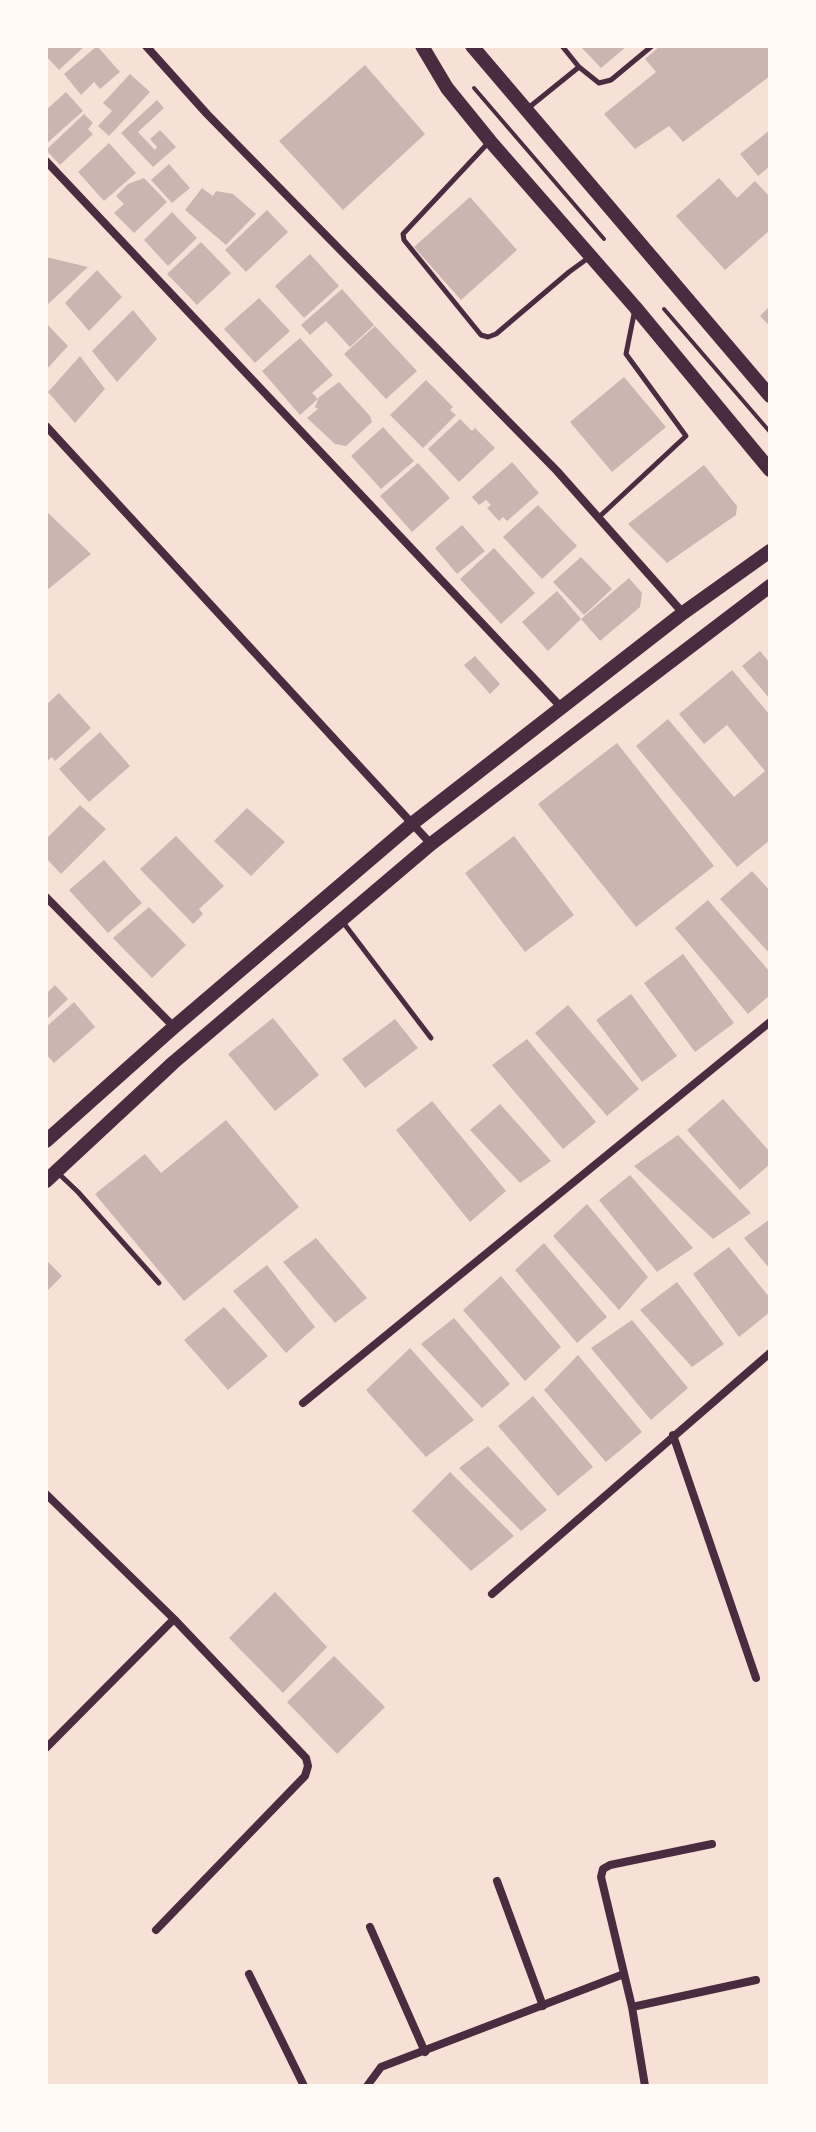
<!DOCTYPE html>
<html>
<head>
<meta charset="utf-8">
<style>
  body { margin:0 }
  #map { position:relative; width:816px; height:2132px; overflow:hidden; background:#f7e1d7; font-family:"Varela Round",sans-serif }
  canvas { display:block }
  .frame { position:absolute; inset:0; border:48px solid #fffaf5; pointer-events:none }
</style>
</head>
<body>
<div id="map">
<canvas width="816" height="2132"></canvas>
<div class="frame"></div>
</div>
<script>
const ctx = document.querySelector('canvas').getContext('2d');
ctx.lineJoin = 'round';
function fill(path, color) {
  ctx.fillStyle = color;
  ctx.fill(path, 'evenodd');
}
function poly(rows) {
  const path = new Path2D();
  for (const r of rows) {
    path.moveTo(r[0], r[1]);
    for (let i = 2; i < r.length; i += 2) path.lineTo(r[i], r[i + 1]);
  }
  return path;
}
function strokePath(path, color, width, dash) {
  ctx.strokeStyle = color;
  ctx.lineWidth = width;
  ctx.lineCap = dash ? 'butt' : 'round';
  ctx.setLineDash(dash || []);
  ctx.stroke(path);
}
const building = poly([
  [46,46,85,46,59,70,46,56],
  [97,46,120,72,100,89,94,82,81,95,64,74],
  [580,46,627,46,601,68],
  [660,46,770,46,770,76,683,142,669,126,635,149,604,114,656,72,645,59],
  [365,65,425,134,343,210,279,141],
  [130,74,150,92,109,136,98,126,112,111,103,103],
  [66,92,83,111,46,144,46,110],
  [157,100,164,108,138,132,155,150,157,147,150,139,160,130,176,147,153,167,121,133],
  [84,114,93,123,88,129,93,134,60,165,46,150],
  [770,130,770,166,758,176,740,154],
  [109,143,136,173,104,201,78,172],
  [169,164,190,188,172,203,151,180],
  [144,178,167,202,134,233,114,213,124,204,116,196,128,184],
  [719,178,737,198,755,181,770,197,770,230,725,270,676,216],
  [202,188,213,196,216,191,233,194,256,214,226,245,185,210],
  [470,197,517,250,461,300,414,247],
  [267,210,288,232,246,272,225,250],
  [172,212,197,238,168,266,144,240],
  [201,242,231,273,197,305,167,274],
  [310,254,339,286,304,318,275,286],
  [46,257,88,267,46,306],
  [97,270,122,297,89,331,65,303],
  [342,289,374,325,350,347,326,321,310,335,301,325],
  [259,298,290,331,255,363,224,329],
  [770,306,770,326,760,316],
  [133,310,157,339,117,382,92,351],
  [46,323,68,346,46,370],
  [375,326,417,371,386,399,344,354],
  [300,338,333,375,312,393,318,399,300,415,262,371],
  [80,356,105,389,75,423,48,392],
  [624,377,666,427,612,472,570,422],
  [426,380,453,407,450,410,456,415,423,448,390,415],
  [339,382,370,416,372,422,346,446,335,444,307,418,318,409,315,407,319,397],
  [460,419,472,431,475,428,495,448,459,482,428,449],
  [383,427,414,461,381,489,351,456],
  [512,462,539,493,507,521,503,517,499,521,487,508,491,505,486,500,479,505,472,497],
  [418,463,450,498,412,532,380,496],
  [704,465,737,506,736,515,667,563,628,524],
  [538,505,577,546,542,579,503,537],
  [46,511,91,554,46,591],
  [462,525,485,551,457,574,435,548],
  [494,548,535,593,501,624,460,579],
  [581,557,612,589,584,615,553,582],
  [629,578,642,593,640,607,600,641,581,619],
  [557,591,581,619,548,651,522,622],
  [760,651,770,663,770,699,742,666],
  [475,656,500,684,490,694,464,665],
  [732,670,770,715,770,840,737,867,636,746,668,719,734,797,765,771,727,725,704,744,679,714],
  [59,693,91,728,55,761,52,757,46,762,46,705],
  [100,732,130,766,89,802,59,769],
  [617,743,714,866,636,927,538,804],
  [80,805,106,829,61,874,46,858,46,839],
  [247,808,285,842,251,876,214,841],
  [176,836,224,886,199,909,203,914,193,924,140,869],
  [514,836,574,915,525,952,465,873],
  [104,860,142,903,108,933,69,890],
  [752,871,770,891,770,954,720,899],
  [708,900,770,972,770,995,748,1014,675,928],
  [149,907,186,945,152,978,113,938],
  [683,954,734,1023,695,1052,644,983],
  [55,985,68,999,46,1020,46,994],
  [631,994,677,1056,642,1082,596,1020],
  [74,1002,95,1027,54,1063,46,1054,46,1027],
  [568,1005,639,1089,607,1116,535,1033],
  [273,1018,319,1075,275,1111,228,1054],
  [395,1019,418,1048,365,1088,342,1059],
  [527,1039,596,1122,563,1149,492,1065],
  [723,1099,770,1152,770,1164,740,1190,687,1130],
  [432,1101,506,1191,470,1222,396,1130],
  [500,1104,551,1161,520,1183,470,1130],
  [226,1120,299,1207,184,1301,95,1194,145,1154,161,1173],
  [678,1135,751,1213,713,1239,634,1166],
  [630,1175,693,1248,657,1272,599,1200],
  [587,1204,648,1277,619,1310,553,1236],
  [770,1219,770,1269,744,1238],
  [316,1238,367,1298,335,1323,283,1262],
  [544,1243,607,1317,577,1343,515,1270],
  [729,1247,770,1298,770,1312,739,1337,693,1274],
  [46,1260,62,1276,46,1292],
  [267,1265,315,1327,286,1353,233,1291],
  [501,1276,561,1347,525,1381,463,1310],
  [677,1282,724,1344,692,1367,640,1310],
  [224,1307,268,1356,228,1390,184,1340],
  [454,1318,510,1384,482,1408,421,1344],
  [632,1320,688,1388,651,1420,591,1348],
  [410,1348,474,1420,426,1457,366,1390],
  [578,1355,642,1432,606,1462,544,1390],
  [533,1396,593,1467,558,1496,498,1426],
  [488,1446,547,1510,521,1531,459,1468],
  [450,1472,514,1536,471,1571,412,1511],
  [275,1592,327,1647,283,1693,229,1638],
  [334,1656,385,1707,337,1754,287,1702]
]);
const path = poly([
  [474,88,604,239],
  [664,309,770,432]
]);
const service = poly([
  [562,46,579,67,599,83,611,80,652,46],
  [527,109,579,67],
  [489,142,403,234,404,240,481,335,488,337,496,334,569,272,591,256],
  [599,517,686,436,626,354,635,309],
  [342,921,431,1038],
  [57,1172,78,1192,159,1283]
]);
const minor = poly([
  [146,46,207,114,557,471,683,613],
  [46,161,561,707],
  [46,426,431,844],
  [46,897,174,1027],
  [303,1403,770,1022],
  [673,1435,756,1678],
  [46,1494,174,1619,306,1758,308,1766,305,1776,156,1930],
  [492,1594,770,1353],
  [46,1748,174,1619],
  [497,1881,543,2006],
  [370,1927,425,2052],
  [249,1974,304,2086],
  [632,2007,756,1980],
  [367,2086,381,2067,624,1974],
  [645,2086,632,2007,601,1877,603,1869,610,1865,712,1844]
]);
const secondary = poly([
  [422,46,447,88,490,141,635,307,770,470],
  [472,46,770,396],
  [46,1141,174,1027,413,823,683,613,770,551],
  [46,1181,174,1062,431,844,770,586]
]);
fill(building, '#ccb4b1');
strokePath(path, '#4a2c40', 4);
strokePath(service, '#4a2c40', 5);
strokePath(minor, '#4a2c40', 8);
strokePath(secondary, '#4a2c40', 14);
</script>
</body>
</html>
